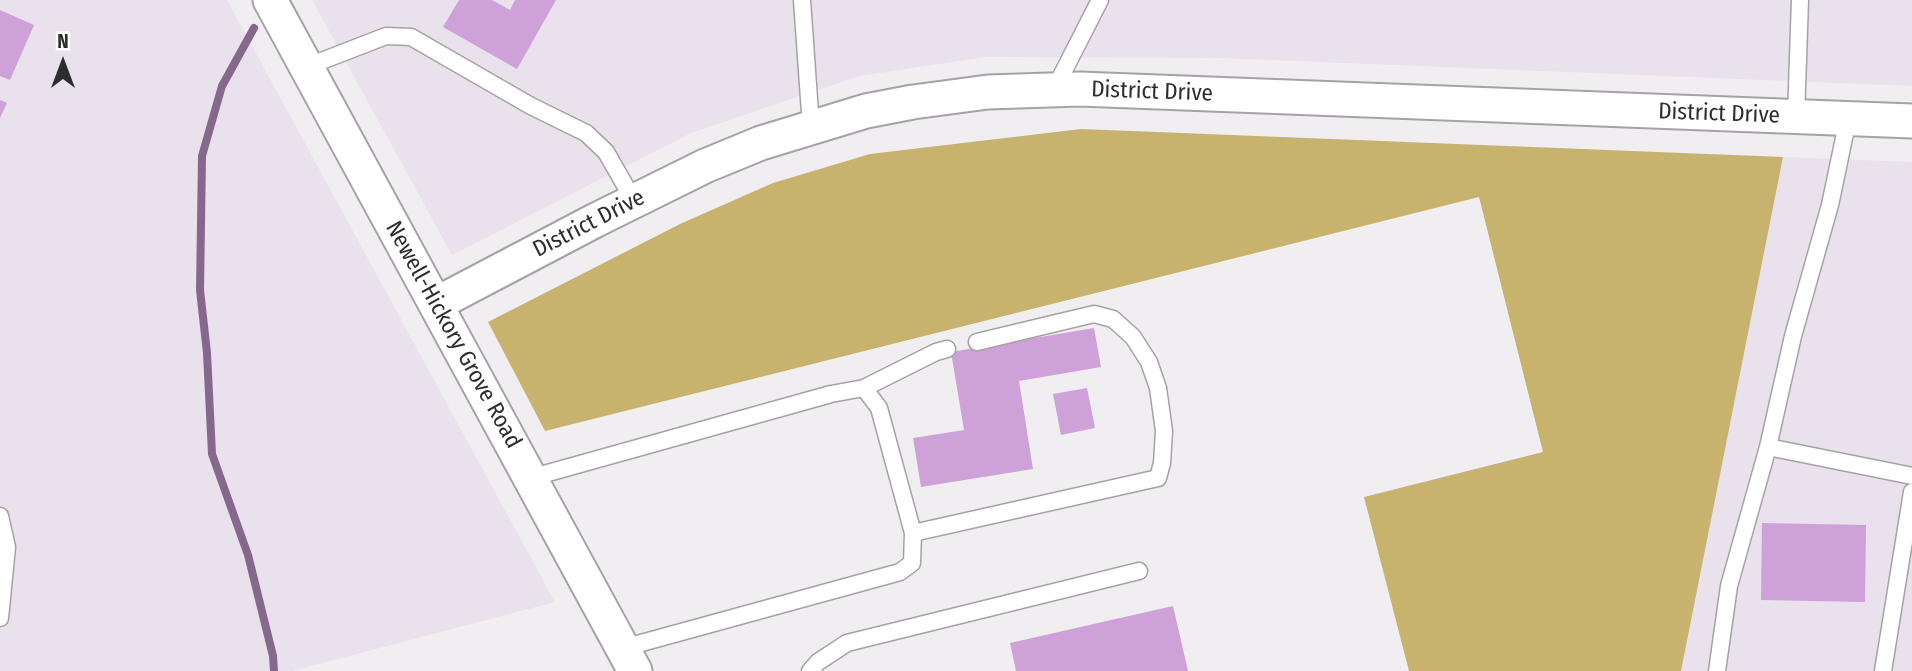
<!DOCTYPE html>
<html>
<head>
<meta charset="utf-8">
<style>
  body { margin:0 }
  #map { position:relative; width:1912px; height:671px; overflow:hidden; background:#f1eef2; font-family:"Fira Sans Condensed",sans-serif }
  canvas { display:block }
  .north { position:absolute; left:28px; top:28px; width:70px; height:70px; -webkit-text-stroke:5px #fff; paint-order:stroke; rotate:0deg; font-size:19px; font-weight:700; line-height:28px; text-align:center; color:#2d2c2e }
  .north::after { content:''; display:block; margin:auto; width:24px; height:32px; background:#2d2c2e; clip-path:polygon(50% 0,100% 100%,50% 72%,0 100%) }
</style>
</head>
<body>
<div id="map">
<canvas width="1912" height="671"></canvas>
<div class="north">N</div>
</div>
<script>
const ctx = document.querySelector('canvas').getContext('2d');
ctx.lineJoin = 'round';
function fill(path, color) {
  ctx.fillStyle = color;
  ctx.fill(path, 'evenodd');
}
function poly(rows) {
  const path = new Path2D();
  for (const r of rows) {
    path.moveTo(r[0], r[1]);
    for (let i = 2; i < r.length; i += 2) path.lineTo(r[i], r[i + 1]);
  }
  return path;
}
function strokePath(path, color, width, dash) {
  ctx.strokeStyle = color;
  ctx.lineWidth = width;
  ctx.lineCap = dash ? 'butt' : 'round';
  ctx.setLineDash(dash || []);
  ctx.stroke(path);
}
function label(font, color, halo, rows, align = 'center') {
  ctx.font = font + ' "Fira Sans Condensed",sans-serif';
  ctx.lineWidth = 7;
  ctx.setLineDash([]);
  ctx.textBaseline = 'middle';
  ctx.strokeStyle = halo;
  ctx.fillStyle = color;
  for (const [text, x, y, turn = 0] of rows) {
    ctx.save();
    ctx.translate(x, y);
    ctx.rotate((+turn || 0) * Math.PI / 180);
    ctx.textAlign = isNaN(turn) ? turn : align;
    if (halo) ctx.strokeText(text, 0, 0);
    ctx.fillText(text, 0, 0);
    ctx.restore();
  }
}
const built = poly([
  [0,0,227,0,555,602,292,671,0,671],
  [312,0,1912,0,1912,86,1221,58,986,57,859,76,691,133,452,255],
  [1783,157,1912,162,1912,671,1681,671]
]);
const forest = poly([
  [1081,129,1783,157,1681,671,1409,671,1364,497,1543,452,1479,197,545,431,488,322,680,224,773,183,870,154]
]);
const stream = poly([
  [254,28,222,86,202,156,200,290,207,353,212,454,248,555,273,656,274,671]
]);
const building = poly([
  [459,0,492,0,510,10,515,0,556,0,517,69,443,27],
  [0,10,34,25,10,80,0,76],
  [0,100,7,103,0,118],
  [1094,328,1101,367,1019,381,1033,469,921,487,913,438,964,430,951,352],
  [1087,388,1095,428,1061,435,1053,394],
  [1762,523,1866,525,1865,602,1761,600],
  [1173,606,1188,671,1016,671,1010,643]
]);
const lane = poly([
  [802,0,811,127],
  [306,67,386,36,411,37,531,106,586,133,606,152,634,201],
  [1054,90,1100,0],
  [1796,117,1800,0],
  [864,388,936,352,947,349],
  [1768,447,1912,476],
  [530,478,831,394,864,388,879,408,913,533,912,563,900,572,623,648],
  [0,516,7,547,0,618],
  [913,533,1158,478,1162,463,1164,431,1158,388,1149,362,1133,337,1113,319,1094,314,977,342],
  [810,671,818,662,847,643,1139,571],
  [1717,671,1729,586,1768,447,1793,336,1830,205,1848,119],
  [1883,671,1912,492]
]);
const street = poly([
  [270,0,635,671],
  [436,304,596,220,705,166,761,143,866,111,913,102,988,92,1080,89,1912,121]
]);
const streetNames = [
  ["District Drive",1152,92,2],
  ["District Drive",1719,114,2],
  ["District Drive",589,224,-27],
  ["Newell-Hickory Grove Road",453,335,61]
];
fill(built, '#e9e1eb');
fill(forest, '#c7b26e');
strokePath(stream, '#86688d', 8);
fill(building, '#cea1d8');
strokePath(lane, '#a5a2a6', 19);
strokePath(street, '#a5a2a6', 37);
strokePath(lane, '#fff', 16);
strokePath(street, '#fff', 33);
label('23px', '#2d2c2e', '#fff', streetNames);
</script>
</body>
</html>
